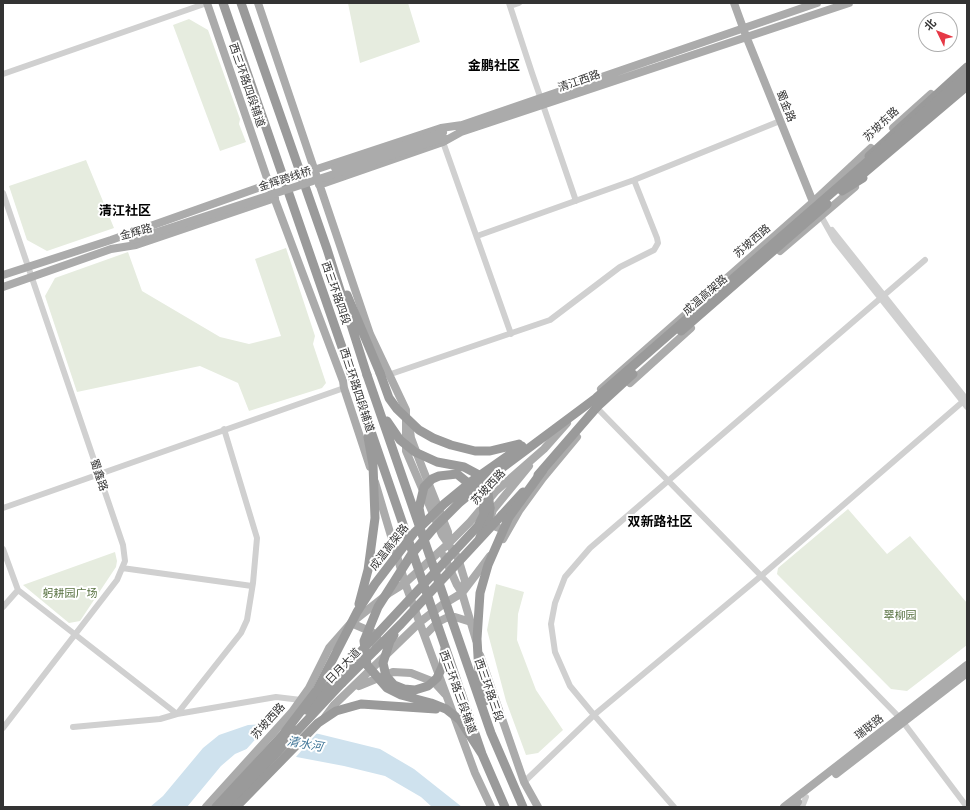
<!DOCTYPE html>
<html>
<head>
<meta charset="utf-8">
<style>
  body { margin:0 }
  #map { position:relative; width:970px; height:810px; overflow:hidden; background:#fff; font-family:Ubuntu,"Noto Sans SC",sans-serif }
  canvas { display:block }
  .frame { position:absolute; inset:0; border:4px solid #333; pointer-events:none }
  .north { position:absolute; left:918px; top:12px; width:40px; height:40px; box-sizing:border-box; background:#fff; border:1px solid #adadad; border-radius:50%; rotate:313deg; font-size:11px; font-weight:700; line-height:16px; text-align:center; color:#333 }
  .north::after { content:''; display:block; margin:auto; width:14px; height:18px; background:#e63946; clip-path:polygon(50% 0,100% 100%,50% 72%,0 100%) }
</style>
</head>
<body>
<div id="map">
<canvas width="970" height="810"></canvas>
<div class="frame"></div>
<div class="north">北</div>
</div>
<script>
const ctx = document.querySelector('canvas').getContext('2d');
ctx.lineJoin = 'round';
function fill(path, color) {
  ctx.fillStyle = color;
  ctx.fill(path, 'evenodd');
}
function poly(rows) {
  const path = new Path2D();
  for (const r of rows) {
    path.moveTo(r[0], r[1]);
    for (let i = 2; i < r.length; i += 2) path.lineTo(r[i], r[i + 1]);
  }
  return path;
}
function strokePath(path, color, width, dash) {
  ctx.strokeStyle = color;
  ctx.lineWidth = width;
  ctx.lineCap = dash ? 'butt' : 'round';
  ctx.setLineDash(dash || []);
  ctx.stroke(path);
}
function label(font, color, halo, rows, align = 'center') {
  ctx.font = font + ' Ubuntu,"Noto Sans SC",sans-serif';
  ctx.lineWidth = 4;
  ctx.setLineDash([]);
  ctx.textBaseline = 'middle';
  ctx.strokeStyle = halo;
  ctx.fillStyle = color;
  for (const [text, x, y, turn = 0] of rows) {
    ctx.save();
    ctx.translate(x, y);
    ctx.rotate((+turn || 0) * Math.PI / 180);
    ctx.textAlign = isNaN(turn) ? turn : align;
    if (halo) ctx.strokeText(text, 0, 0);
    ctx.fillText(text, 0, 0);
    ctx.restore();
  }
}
const green = poly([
  [348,3,408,3,420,42,360,63],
  [189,19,208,30,240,119,239,124,246,142,220,151,173,25],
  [86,160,114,228,47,251,27,240,9,186],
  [286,248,315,336,313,344,326,383,322,388,249,411,238,383,200,366,77,392,45,296,55,278,128,252,142,291,220,337,249,344,281,336,255,259],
  [848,509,887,554,910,536,967,603,967,645,907,691,891,689,777,574,778,568],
  [115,552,117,561,116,567,80,621,69,623,23,585],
  [496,584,524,592,518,614,517,640,536,690,563,730,538,753,526,755,506,701,487,630]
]);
const water = poly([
  [267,724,319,734,380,749,414,769,462,807,432,807,421,797,385,776,344,766,249,748,235,754,221,766,187,807,150,807,163,796,203,748,219,735,248,725]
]);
const pier = poly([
  [270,723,318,732,295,758,249,750,243,753]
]);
const minor = poly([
  [509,3,532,73,576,201],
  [510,6,519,3],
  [3,74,207,3],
  [443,142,511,334],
  [3,193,123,545,125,561,117,580,3,728],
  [821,216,835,241,967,407],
  [832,230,967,400],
  [477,236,634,180,780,121],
  [388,375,550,320,620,267,654,250,658,243,657,238,634,180],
  [599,410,900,718,967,807],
  [3,508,344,388],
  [3,549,18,590,177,714,276,697,301,700],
  [122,568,252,586],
  [3,607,18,590],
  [73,727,160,719,177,714,241,633,247,620,253,583,257,538,224,429],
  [524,782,594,715,761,576,967,398],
  [674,807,594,715,570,686,555,652,551,624,555,603,565,577,590,548,925,260],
  [802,807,806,797]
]);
const major = poly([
  [207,3,269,184,343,381,344,388,370,467],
  [258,3,370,334,406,410,406,451,442,535,458,558,465,581,462,591],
  [734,3,746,36,815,207],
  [893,128,931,94],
  [314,170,441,128,462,125,817,3],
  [319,185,443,142,461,132,849,3],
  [780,251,855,187],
  [3,275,111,240,269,184],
  [3,287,111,249,136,245,275,198],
  [630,383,691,328],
  [601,389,812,203,871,148],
  [409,423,411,438,422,467,448,532,449,543],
  [375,482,405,583,475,773,491,807],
  [510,526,502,529,496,527,493,524,491,516,493,510,529,466],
  [503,539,519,511,543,478,577,437],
  [444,556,457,585,462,593,476,640],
  [351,623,372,632,378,639,375,650],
  [425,635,438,622,446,618,455,617,471,622],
  [480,655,524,782,538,807],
  [359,686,393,672,411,673,434,682,445,694],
  [325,717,334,705,420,622,442,605,462,593,490,556],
  [836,774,967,673],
  [206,807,292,712,309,688,329,648,351,623,389,593,405,583,449,543,470,522,496,491,544,449,567,423],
  [784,807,967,665],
  [794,807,798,802]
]);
const highway = poly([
  [223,3,353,379],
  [241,3,327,249,367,375],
  [869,156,967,67],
  [347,295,380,373],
  [538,475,597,407],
  [502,515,523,492],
  [480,537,489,517,490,508],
  [306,710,337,677],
  [216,807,291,726],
  [226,807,342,683]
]);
const majorBridge = poly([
  [335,168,443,132],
  [133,240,444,138]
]);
const highwayBridge = poly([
  [857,179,967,86],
  [842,191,863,178],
  [681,331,827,204],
  [380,373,389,398,397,409,419,430,433,438,451,445,475,451,490,451,519,444],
  [367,375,491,733,523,807],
  [353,379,482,754,505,807],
  [597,407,633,374],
  [387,421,400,440,415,452,437,462,464,467,479,475,488,493,490,508],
  [359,604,368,570,375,518,373,465,368,437],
  [394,635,390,641,383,663,386,676,394,685,404,689,415,690,428,686,437,678,443,665,445,648],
  [337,677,478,526,484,514,482,497,478,491,457,474,439,476,432,479,424,487,419,508,421,518],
  [342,683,401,624,502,515],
  [485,701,479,673,477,639,480,593,488,565,509,517,543,470],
  [285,732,317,690,357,612,375,584,414,533,444,504,472,481,522,446],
  [482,754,460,720,446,709,431,703,401,695,387,688,367,665,364,641,378,607,411,555,433,529,459,503,494,474,596,398,967,75],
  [236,807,318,723,336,711,361,704,436,709]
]);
const streetNames = [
  ["清江西路",579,81,-19],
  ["西三环路四段辅道",247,85,71],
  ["蜀金路",786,106,68],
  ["苏坡东路",881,124,-43],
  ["金辉跨线桥",285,179,-18],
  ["金辉路",136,232,-15],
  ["苏坡西路",752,241,-41],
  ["西三环路四段",336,293,71],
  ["成温高架路",705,295,-41],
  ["西三环路四段辅道",357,390,72],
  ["蜀鑫路",99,475,71],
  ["苏坡西路",488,487,-47],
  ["成温高架路",389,547,-52],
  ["日月大道",343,666,-46],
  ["西三环路三段",489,690,71],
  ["西三环路三段辅道",458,692,70],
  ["苏坡西路",268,721,-48],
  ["瑞联路",869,727,-38]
];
const parkNames = [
  ["躬耕园广场",70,593],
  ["翠柳园",900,615]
];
const waterNames = [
  ["清水河",305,744,10]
];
const quarterNames = [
  ["金鹏社区",494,66],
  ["清江社区",125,211],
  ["双新路社区",660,522]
];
fill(green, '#e6ecdf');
fill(water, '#cfe2ee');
fill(pier, '#fff');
strokePath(minor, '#d0d0d0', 6);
strokePath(major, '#ababab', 8);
strokePath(highway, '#9a9a9a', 9);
strokePath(majorBridge, '#ababab', 8);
strokePath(highwayBridge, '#9a9a9a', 9);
label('11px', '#333', '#fff', streetNames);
label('11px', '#56703f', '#fff', parkNames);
label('italic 12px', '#3f7597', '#fff', waterNames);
label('bold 13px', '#000', '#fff', quarterNames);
</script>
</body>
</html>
